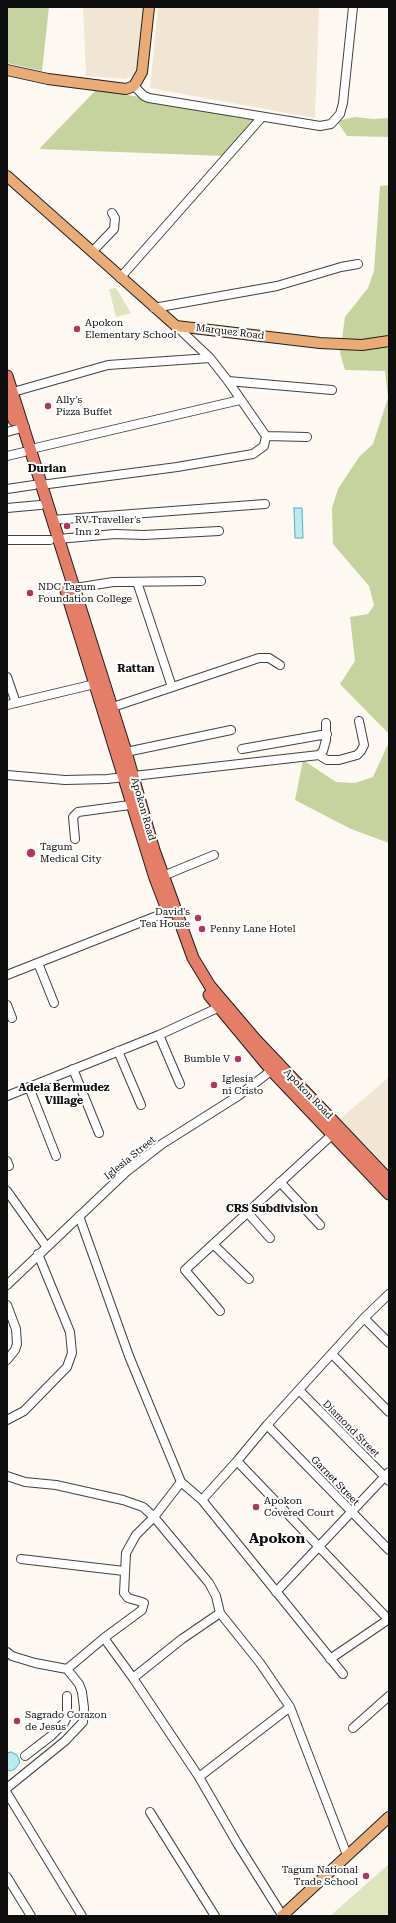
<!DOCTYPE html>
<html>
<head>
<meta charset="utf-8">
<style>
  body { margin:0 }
  #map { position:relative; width:396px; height:1923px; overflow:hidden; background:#fdf8f1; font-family:"Roboto Serif",serif }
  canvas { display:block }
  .frame { position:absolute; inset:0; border:8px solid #0e0e0e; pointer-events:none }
</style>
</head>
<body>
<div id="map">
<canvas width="396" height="1923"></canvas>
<div class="frame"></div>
</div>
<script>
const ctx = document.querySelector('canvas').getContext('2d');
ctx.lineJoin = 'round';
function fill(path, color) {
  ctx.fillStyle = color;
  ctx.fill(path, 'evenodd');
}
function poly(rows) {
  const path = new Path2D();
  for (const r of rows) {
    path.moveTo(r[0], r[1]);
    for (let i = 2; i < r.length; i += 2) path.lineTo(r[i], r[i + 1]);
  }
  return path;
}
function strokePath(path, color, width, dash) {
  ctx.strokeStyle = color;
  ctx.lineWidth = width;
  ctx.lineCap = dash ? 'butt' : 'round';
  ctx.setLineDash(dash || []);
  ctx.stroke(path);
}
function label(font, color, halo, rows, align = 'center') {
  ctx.font = font + ' "Roboto Serif",serif';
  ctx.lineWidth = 4;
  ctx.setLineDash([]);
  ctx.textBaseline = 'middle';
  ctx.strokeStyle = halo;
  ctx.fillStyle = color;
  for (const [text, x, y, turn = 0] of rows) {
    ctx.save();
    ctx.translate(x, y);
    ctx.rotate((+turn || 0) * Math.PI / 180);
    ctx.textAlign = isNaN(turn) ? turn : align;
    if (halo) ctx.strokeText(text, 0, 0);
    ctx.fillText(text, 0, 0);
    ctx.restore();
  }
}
const farmland = poly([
  [83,7,143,7,136,69,132,76,125,79,86,76],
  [158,7,319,7,315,118,150,88],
  [389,1077,389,1169,340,1119]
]);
const green = poly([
  [116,288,131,313,116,317,109,289],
  [389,1864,389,1916,330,1916]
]);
const forest = poly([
  [7,7,49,7,42,71,7,63],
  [97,89,254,119,225,156,39,149],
  [355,117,373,119,389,118,389,137,347,136,337,121],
  [389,185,389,734,340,684,355,661,350,617,368,614,374,605,369,586,333,544,332,508,338,489,359,457,373,444,388,398,385,371,345,370,340,353,345,317,368,288,374,271,380,186],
  [389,742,389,843,351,829,295,800,303,760,336,782,355,783,373,777]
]);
const water = poly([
  [294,508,302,508,303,538,295,538,294,508],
  [11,1752,17,1755,20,1762,15,1769,10,1771,7,1770,7,1753,11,1752]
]);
const minor = poly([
  [134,86,144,96,149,98,320,126,331,124,340,114,343,103,353,7],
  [92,252,114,229,115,218,112,213],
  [120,278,262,117],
  [154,308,277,286,341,267,358,264],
  [176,326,210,358,228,381,266,436,307,437],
  [228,381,332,390],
  [13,392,108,365,210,358],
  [7,432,25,427],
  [31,449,240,400],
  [7,456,24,452],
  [41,485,177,467,253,454,264,446,266,436],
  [7,489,34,485],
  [7,508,40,505],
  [52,520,265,504],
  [58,539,115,534,144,535,219,531],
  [7,540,50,540],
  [137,582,172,687],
  [69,589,113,582,201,581],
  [7,677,16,703],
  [7,705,99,683],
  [107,709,259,658,269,658,280,665],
  [242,749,327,734],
  [126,752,231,730],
  [319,755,327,760,339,760,357,755,361,751,364,745,359,721],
  [7,775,65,780,107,779,319,755,323,751,326,740,326,723],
  [75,839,73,817,78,812,137,804],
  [163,876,214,855],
  [38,963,54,1003],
  [7,975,172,910],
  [7,1005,12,1018],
  [159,1035,180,1084],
  [118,1051,141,1105],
  [73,1069,99,1133],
  [29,1087,56,1156],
  [7,1096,159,1035,224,1005],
  [7,1161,9,1166],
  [280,1182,320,1225],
  [7,1191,46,1246],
  [247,1212,270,1238],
  [79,1216,129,1356,181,1482,202,1500,343,1674],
  [213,1244,249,1279],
  [7,1285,126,1172,162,1144,238,1096,276,1067],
  [7,1305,16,1329,17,1344,15,1350,7,1360],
  [220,1311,185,1270,335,1132],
  [364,1318,389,1343],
  [332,1354,389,1412],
  [299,1390,389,1481],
  [7,1420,24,1411,67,1367,72,1353,70,1332,38,1254],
  [267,1425,389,1550],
  [237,1461,388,1619],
  [7,1476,25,1482,56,1485,123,1500,143,1507,154,1517,209,1583,216,1596,220,1613,260,1663,290,1707,347,1855],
  [202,1500,237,1461,267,1425,364,1318,389,1294],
  [21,1559,124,1571],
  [276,1592,389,1472],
  [104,1638,133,1678,199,1777,237,1843,282,1915],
  [7,1652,12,1656,35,1663,67,1669,104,1638,142,1610,144,1603,142,1602,128,1598,124,1593,126,1553,136,1535,154,1517,181,1482],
  [330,1659,389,1619],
  [133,1678,182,1639,220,1613],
  [353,1728,389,1696],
  [25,1756,51,1736,64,1723,67,1717,67,1696],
  [199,1777,290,1707],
  [7,1788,65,1741,83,1722,84,1708,82,1692,79,1684,67,1669],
  [7,1793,82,1916],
  [150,1812,215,1916],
  [7,1877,31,1916]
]);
const major = poly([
  [7,70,48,79,126,89,134,86,142,72,149,7],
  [7,176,176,326,320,343,362,345,389,341],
  [282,1916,389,1817]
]);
const highway = poly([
  [7,376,126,752,154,850,193,958,210,986,255,1039,389,1180],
  [7,399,14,420],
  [66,591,155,878,168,912],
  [209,995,272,1071,389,1194]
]);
const markers = [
  [77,329,4,"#af365e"],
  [48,406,4,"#af365e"],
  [67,526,4,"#af365e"],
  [30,593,4,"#af365e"],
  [31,853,5,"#af365e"],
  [198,918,4,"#af365e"],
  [202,929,4,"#af365e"],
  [238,1059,4,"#af365e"],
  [214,1085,4,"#af365e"],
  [256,1507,4,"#af365e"],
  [17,1721,4,"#af365e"],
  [366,1876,4,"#af365e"]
];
const poiNames = [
  ["Apokon",85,323],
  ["Elementary School",85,335],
  ["Ally's",56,400],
  ["Pizza Buffet",56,412],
  ["RV Traveller's",75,520],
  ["Inn 2",75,532],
  ["NDC Tagum",38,587],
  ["Foundation College",38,599],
  ["Tagum",40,847],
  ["Medical City",40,859],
  ["David's",190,912,"right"],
  ["Tea House",190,924,"right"],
  ["Penny Lane Hotel",210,929],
  ["Bumble V",230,1059,"right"],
  ["Iglesia",222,1079],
  ["ni Cristo",222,1091],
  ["Apokon",264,1501],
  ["Covered Court",264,1513],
  ["Sagrado Corazon",25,1715],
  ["de Jesus",25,1727],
  ["Tagum National",358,1870,"right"],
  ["Trade School",358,1882,"right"]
];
const streetNames = [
  ["Marquez Road",230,332,7],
  ["Apokon Road",143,809,74],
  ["Apokon Road",308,1094,46],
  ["Iglesia Street",130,1158,-39],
  ["Diamond Street",351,1429,45],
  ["Garnet Street",335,1481,46]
];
const neighbourhoodNames = [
  ["Durian",47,469],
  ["Rattan",136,669],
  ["Adela Bermudez",64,1088],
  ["Village",64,1101],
  ["CRS Subdivision",272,1209]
];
const districtNames = [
  ["Apokon",277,1539]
];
fill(farmland, '#f1e6d4');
fill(green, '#dde4be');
fill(forest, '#c6d39f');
fill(water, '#bbebef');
strokePath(water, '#4bb1be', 1);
strokePath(minor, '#414141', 10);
strokePath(major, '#1f1f1f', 12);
strokePath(highway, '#1f1f1f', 13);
strokePath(minor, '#fff', 8);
strokePath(major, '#e9ac76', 10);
strokePath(highway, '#e47e69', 11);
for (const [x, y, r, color] of markers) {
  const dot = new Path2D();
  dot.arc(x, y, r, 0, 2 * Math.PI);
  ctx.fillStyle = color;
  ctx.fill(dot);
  strokePath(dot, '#fff', 1.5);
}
label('10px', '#0e0e0e', '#fff', poiNames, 'left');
label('10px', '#0e0e0e', '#fff', streetNames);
label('bold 11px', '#0e0e0e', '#fff', neighbourhoodNames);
label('bold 14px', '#0e0e0e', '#fff', districtNames);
</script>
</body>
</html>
